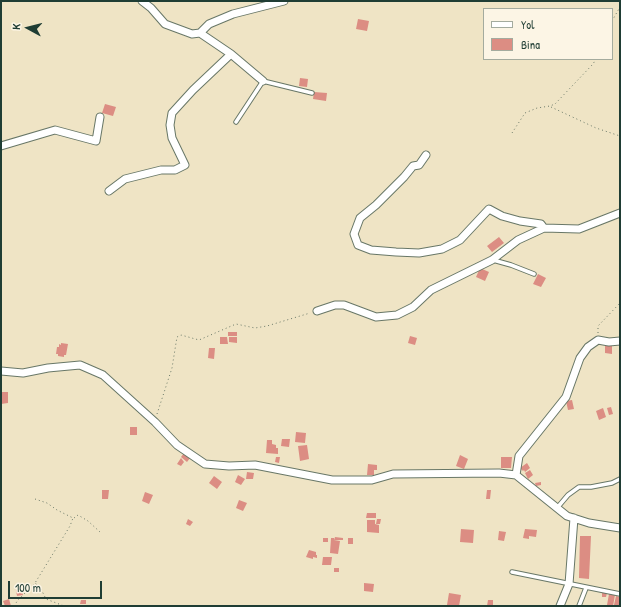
<!DOCTYPE html>
<html>
<head>
<meta charset="utf-8">
<style>
  body { margin:0 }
  #map { position:relative; width:621px; height:607px; overflow:hidden; background:#efe4c5; font-family:"Patrick Hand",sans-serif }
  canvas { display:block }
  .frame { position:absolute; inset:0; border:2px solid #1f3d34; pointer-events:none }
  .legend { position:absolute; left:483px; top:8px; width:130px; height:52px; box-sizing:border-box; background:#fcf5e5; border:1px solid #a4ab9e; margin:0; padding:5px 7px; list-style:none; font-size:12px; color:#1f3d34 }
  .legend li { display:flex; align-items:center; gap:8px; height:20px }
  .legend b { width:20px; border:1px solid #a4ab9e }
  .north { position:absolute; left:8px; top:8px; width:40px; height:40px; -webkit-text-stroke:3px #fcf5e5; paint-order:stroke; rotate:277deg; font-size:11px; font-weight:700; line-height:16px; text-align:center; color:#1f3d34 }
  .north::after { content:''; display:block; margin:auto; width:14px; height:18px; background:#1f3d34; clip-path:polygon(50% 0,100% 100%,50% 72%,0 100%) }
  .scale { position:absolute; left:8px; top:581px; width:94px; height:18px; box-sizing:border-box; border:2px solid #1f3d34; border-top:0; padding-left:5px; font-size:12px; line-height:14px; white-space:nowrap; color:#1f3d34; -webkit-text-stroke:3px #fcf5e5; paint-order:stroke }
</style>
</head>
<body>
<div id="map">
<canvas width="621" height="607"></canvas>
<div class="frame"></div>
<ul class="legend">
<li><b style="height:5px;background:#fff"></b>Yol</li>
<li><b style="height:11px;background:#dc8d83"></b>Bina</li>
</ul>
<div class="north">K</div>
<div class="scale">100 m</div>
</div>
<script>
const ctx = document.querySelector('canvas').getContext('2d');
ctx.lineJoin = 'round';
function fill(path, color) {
  ctx.fillStyle = color;
  ctx.fill(path, 'evenodd');
}
function poly(rows) {
  const path = new Path2D();
  for (const r of rows) {
    path.moveTo(r[0], r[1]);
    for (let i = 2; i < r.length; i += 2) path.lineTo(r[i], r[i + 1]);
  }
  return path;
}
function strokePath(path, color, width, dash) {
  ctx.strokeStyle = color;
  ctx.lineWidth = width;
  ctx.lineCap = dash ? 'butt' : 'round';
  ctx.setLineDash(dash || []);
  ctx.stroke(path);
}
const building = poly([
  [358,19,369,21,367,31,356,29],
  [300,78,308,79,307,87,299,86],
  [314,92,327,93,326,101,313,99],
  [105,104,116,107,113,116,102,113],
  [499,237,504,243,492,252,487,246],
  [480,268,489,272,485,281,476,277],
  [538,274,546,278,541,287,533,284],
  [228,332,237,332,237,336,228,336],
  [410,336,417,338,415,345,408,343],
  [220,337,227,337,228,344,220,344],
  [229,337,237,337,237,343,229,342],
  [61,343,68,344,66,355,64,355,64,357,58,356,58,354,56,354,57,347,59,347,59,344,61,345],
  [605,346,612,346,612,354,605,353],
  [209,348,215,348,214,359,208,358],
  [1,392,8,392,8,403,1,404],
  [572,400,574,409,568,410,566,401],
  [611,407,613,414,609,415,607,408],
  [603,408,606,417,599,420,596,411],
  [130,427,137,427,137,435,130,435],
  [296,432,306,433,305,443,295,442],
  [282,439,290,439,289,447,281,446],
  [267,440,272,440,272,444,276,445,276,448,278,448,278,454,266,453],
  [307,445,309,459,300,461,298,446],
  [184,453,190,458,187,462,181,457],
  [460,455,468,459,464,469,456,466],
  [276,457,280,457,279,463,275,462],
  [501,457,512,457,511,468,501,468],
  [181,458,184,462,181,466,177,464],
  [527,463,530,468,525,472,524,470,523,471,520,468],
  [368,464,377,465,377,470,374,470,374,475,367,475],
  [530,470,533,475,528,479,525,473],
  [247,472,254,473,253,479,246,479],
  [238,475,245,479,241,485,235,482],
  [214,476,222,482,217,489,209,483],
  [541,482,541,485,536,486,535,483],
  [102,490,109,490,108,499,102,499],
  [487,490,491,490,490,499,486,499],
  [145,492,153,495,149,504,142,501],
  [239,500,247,503,243,511,236,508],
  [367,513,376,513,376,518,366,518],
  [188,519,193,522,190,526,186,524],
  [377,519,381,519,380,524,376,524],
  [367,520,375,520,375,524,379,525,379,533,367,532],
  [461,529,474,530,473,543,460,542],
  [525,529,537,530,536,537,529,536,529,539,523,538],
  [499,531,506,532,504,541,498,540],
  [580,536,591,536,589,579,579,578],
  [335,537,343,538,343,540,334,540],
  [323,538,328,538,328,542,323,542],
  [331,538,334,538,334,541,334,540,340,541,338,554,330,553],
  [348,538,353,538,353,544,348,544],
  [309,550,316,552,316,555,317,555,317,558,313,557,313,559,306,557],
  [323,557,332,557,331,565,322,565],
  [334,568,339,568,339,572,334,572],
  [364,583,374,584,373,592,364,591],
  [21,588,23,595,17,596,16,590],
  [602,592,607,593,606,597,602,597],
  [449,593,461,595,459,606,447,605],
  [609,594,615,595,613,606,607,605],
  [616,596,620,597,619,606,614,605],
  [9,599,11,606,5,606,3,601],
  [81,600,86,600,86,604,80,604],
  [488,600,493,600,493,606,487,606]
]);
const path = poly([
  [612,21,620,7],
  [551,107,596,128,620,136],
  [512,133,525,113,537,108,550,106,555,104,593,64,596,59],
  [598,333,598,326,620,303],
  [157,414,172,368,177,337,181,335,199,340,236,324,255,328,267,326,310,313],
  [35,499,47,503,57,510,73,518,70,526,35,583],
  [74,518,78,515,88,521,100,532],
  [14,606,18,600,35,583,40,587,46,599,64,606]
]);
const service = poly([
  [236,122,263,81,312,93],
  [493,260,511,265,534,274],
  [557,508,568,495,579,487,591,487,612,483,620,479],
  [512,572,620,594],
  [579,606,586,588]
]);
const minor = poly([
  [142,1,151,8,165,24,192,34,200,33,209,24,233,14,284,1],
  [200,33,231,54,263,81],
  [1,146,55,130,96,141,100,117],
  [426,155,419,165,413,166,404,177,376,205,360,218,354,234,358,245,371,250,396,252,419,253,442,249,460,240,489,209,502,216,520,221,541,224,544,228],
  [109,191,125,179,161,170,175,170,185,165,172,138,170,125,172,113,193,90,231,54],
  [317,311,335,305,344,305,376,317,397,315,413,307,431,290,492,260,518,240,544,228,579,229,620,213],
  [1,371,23,373,48,368,80,365,103,375,155,422,177,445,205,464,229,466,255,465,332,480,372,480,393,474,499,473,516,475,567,516,589,523,620,528],
  [516,475,519,456,566,397,580,358,588,347,598,340,609,342,620,341],
  [560,606,569,584,574,518]
]);
fill(building, '#dc8d83');
strokePath(service, '#687767', 5.5);
strokePath(minor, '#687767', 9);
strokePath(path, '#687767', 1, [1, 3]);
strokePath(service, '#fff', 3.5);
strokePath(minor, '#fff', 7);
</script>
</body>
</html>
